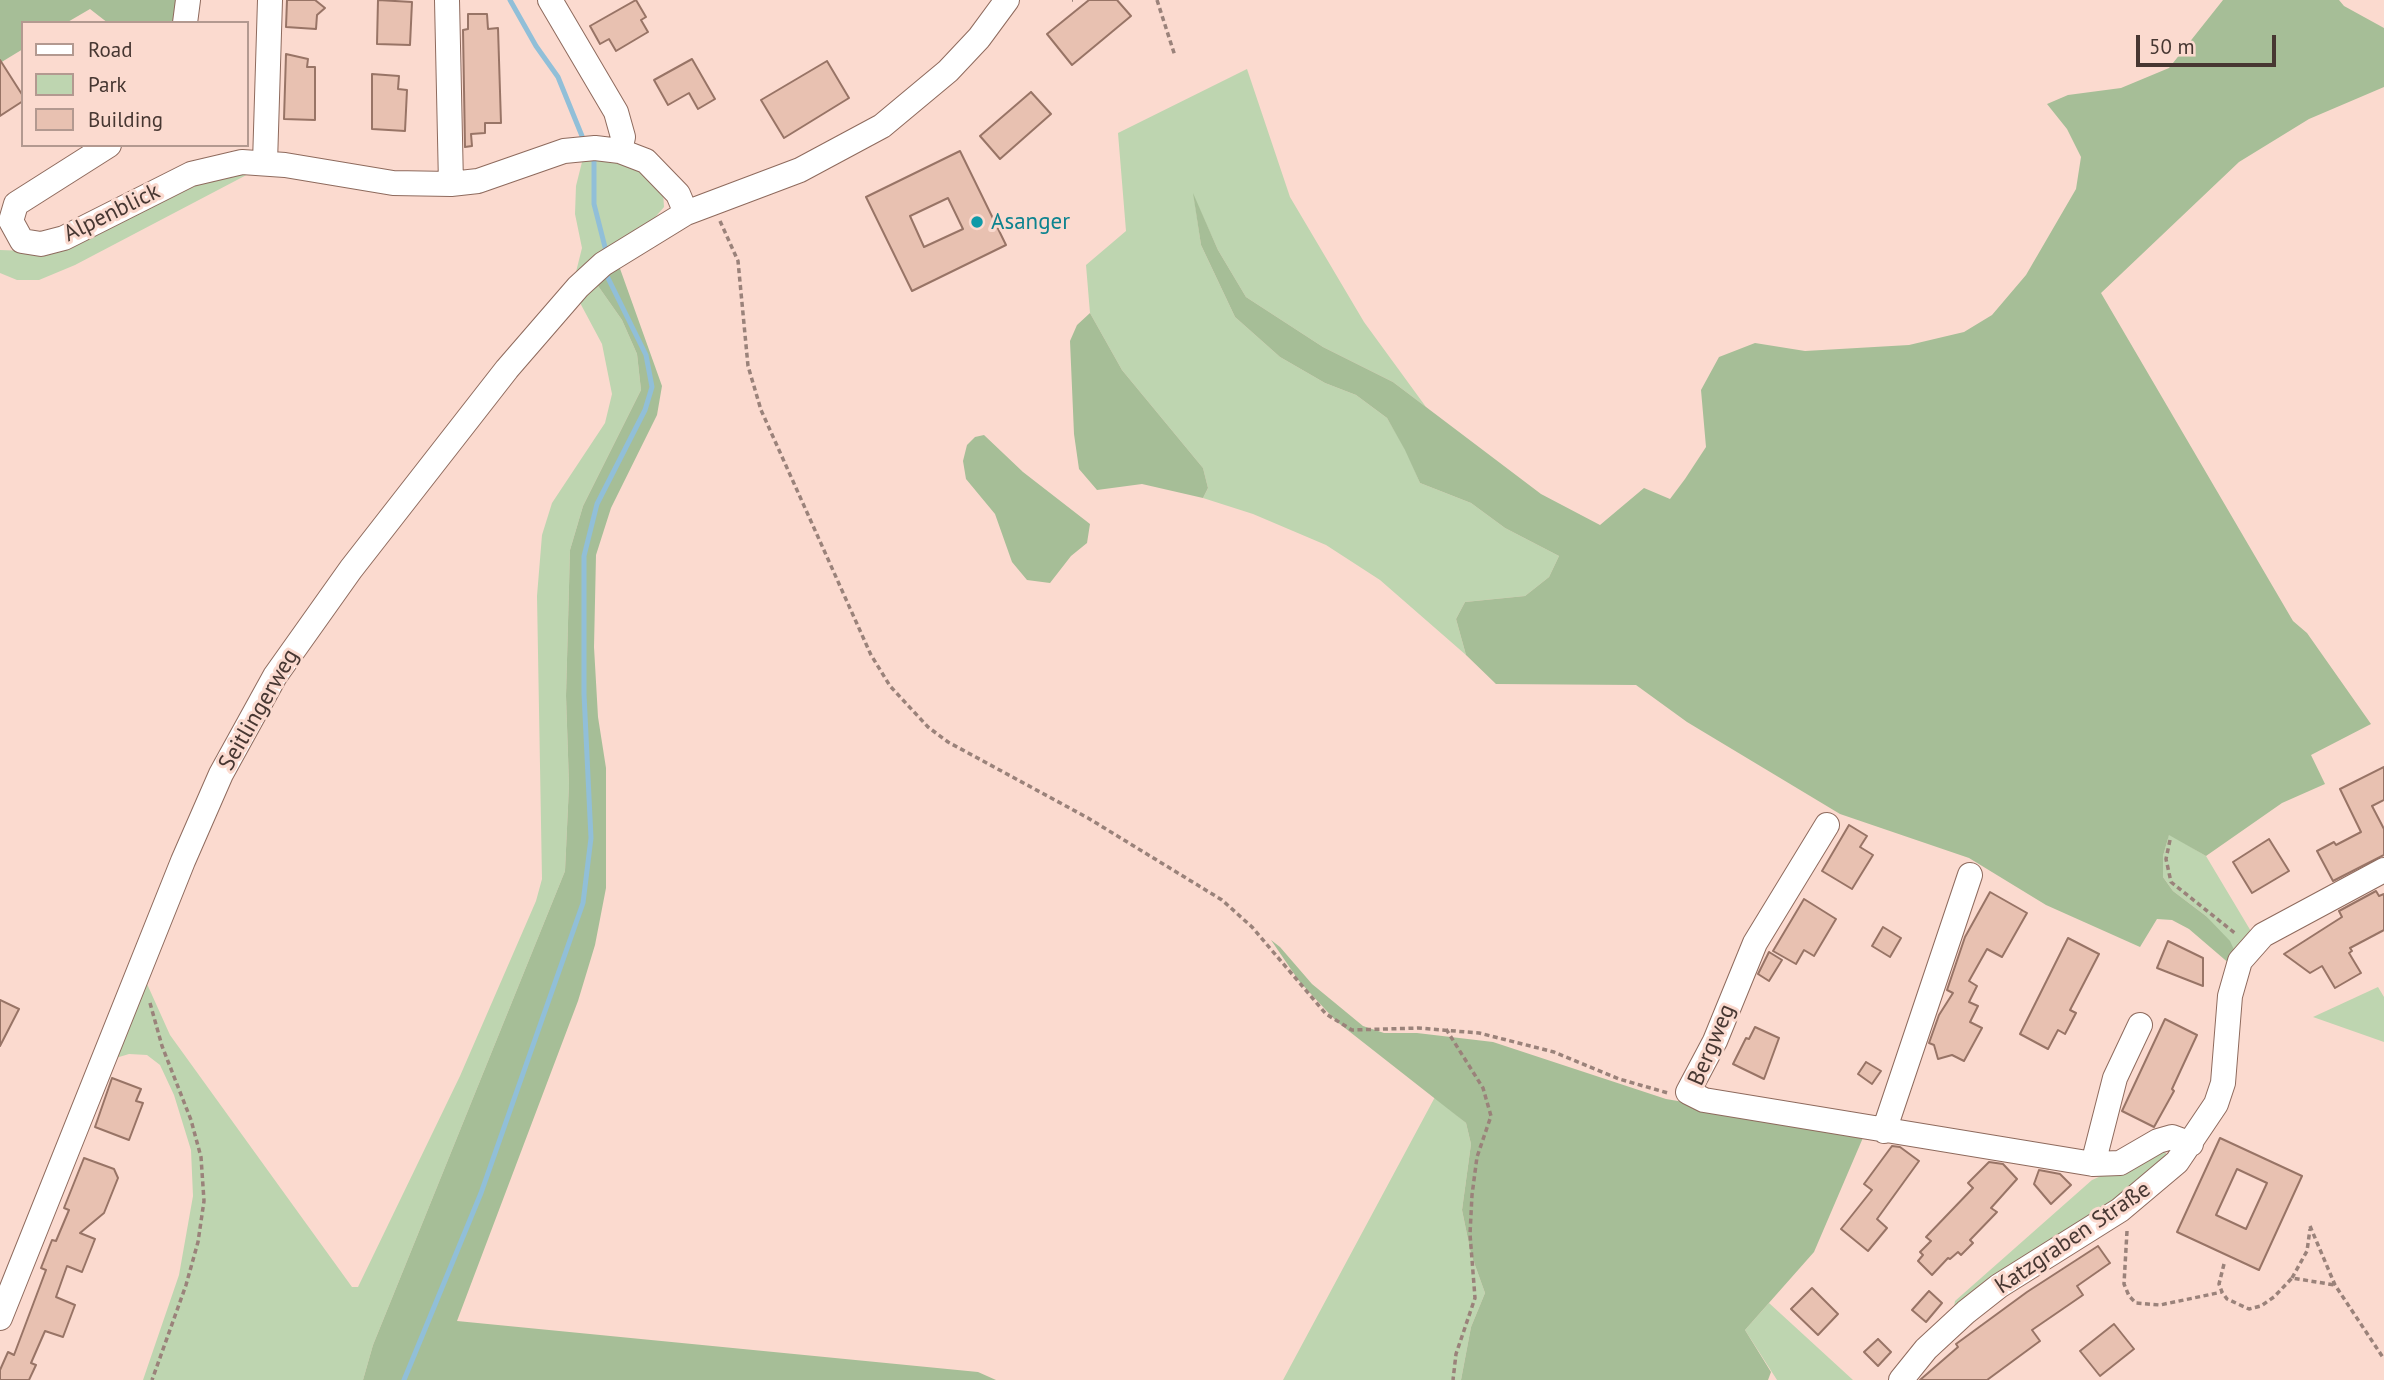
<!DOCTYPE html>
<html>
<head>
<meta charset="utf-8">
<style>
  body { margin:0 }
  #map { position:relative; width:2384px; height:1380px; overflow:hidden; background:#fbdacf; font-family:"PT Sans",sans-serif }
  canvas { display:block }
  .legend { position:absolute; left:21px; top:21px; width:228px; height:126px; box-sizing:border-box; background:#fbdacf; border:2px solid #b39990; margin:0; padding:9px 12px; list-style:none; font-size:21px; color:#473732 }
  .legend li { display:flex; align-items:center; gap:14px; height:35px }
  .legend b { width:35px; border:2px solid #b39990 }
  .scale { position:absolute; left:2136px; top:35px; width:140px; height:32px; box-sizing:border-box; border:4px solid #473732; border-top:0; padding-left:9px; font-size:21px; line-height:24px; white-space:nowrap; color:#473732; -webkit-text-stroke:5px #fbdacf; paint-order:stroke }
</style>
</head>
<body>
<div id="map">
<canvas width="2384" height="1380"></canvas>
<ul class="legend">
<li><b style="height:9px;background:#fff"></b>Road</li>
<li><b style="height:19px;background:#bed5b0"></b>Park</li>
<li><b style="height:19px;background:#e8c1b1"></b>Building</li>
</ul>
<div class="scale">50 m</div>
</div>
<script>
const ctx = document.querySelector('canvas').getContext('2d');
ctx.lineJoin = 'round';
function fill(path, color) {
  ctx.fillStyle = color;
  ctx.fill(path, 'evenodd');
}
function poly(rows) {
  const path = new Path2D();
  for (const r of rows) {
    path.moveTo(r[0], r[1]);
    for (let i = 2; i < r.length; i += 2) path.lineTo(r[i], r[i + 1]);
  }
  return path;
}
function strokePath(path, color, width, dash) {
  ctx.strokeStyle = color;
  ctx.lineWidth = width;
  ctx.lineCap = dash ? 'butt' : 'round';
  ctx.setLineDash(dash || []);
  ctx.stroke(path);
}
function label(font, color, halo, rows, align = 'center') {
  ctx.font = font + ' "PT Sans",sans-serif';
  ctx.lineWidth = 6;
  ctx.setLineDash([]);
  ctx.textBaseline = 'middle';
  ctx.strokeStyle = halo;
  ctx.fillStyle = color;
  for (const [text, x, y, turn = 0] of rows) {
    ctx.save();
    ctx.translate(x, y);
    ctx.rotate((+turn || 0) * Math.PI / 180);
    ctx.textAlign = isNaN(turn) ? turn : align;
    if (halo) ctx.strokeText(text, 0, 0);
    ctx.fillText(text, 0, 0);
    ctx.restore();
  }
}
const green = poly([
  [1247,69,1290,197,1364,322,1426,407,1393,382,1323,347,1246,297,1218,250,1194,197,1201,245,1235,317,1280,357,1325,383,1356,395,1387,418,1406,450,1420,483,1471,503,1505,528,1559,556,1549,577,1525,596,1465,602,1456,619,1466,655,1380,580,1326,545,1253,514,1203,498,1208,488,1203,468,1122,370,1090,313,1086,265,1126,231,1118,133],
  [583,158,632,163,663,191,664,207,652,221,574,280,582,248,575,214,576,186],
  [256,170,75,265,39,280,17,280,0,273,0,250,27,251,187,183],
  [596,283,622,320,637,354,641,390,583,506,570,550,566,696,569,785,565,871,373,1345,363,1380,143,1380,179,1275,193,1196,191,1150,174,1095,160,1065,147,1055,129,1054,109,1060,143,975,170,1035,352,1287,358,1287,460,1076,536,901,542,879,537,596,542,535,552,503,605,423,612,394,602,344,578,299],
  [2169,834,2206,856,2252,933,2236,954,2206,916,2173,891,2163,877,2163,856],
  [2378,987,2384,997,2384,1042,2313,1017],
  [1435,1097,1466,1123,1471,1144,1462,1210,1471,1254,1485,1293,1471,1327,1461,1380,1283,1380],
  [2160,1150,2166,1153,2166,1159,2157,1171,1953,1313,1955,1301,2092,1180],
  [1769,1303,1853,1380,1777,1380,1745,1330]
]);
const forest = poly([
  [0,0,183,0,179,23,108,23,90,9,66,23,23,23,23,49,0,63],
  [2223,0,2339,0,2344,6,2384,28,2384,87,2309,119,2239,162,2101,293,2293,621,2307,633,2371,724,2311,755,2325,784,2282,803,2206,856,2169,835,2163,856,2163,877,2173,891,2206,916,2230,941,2236,954,2231,965,2189,929,2172,920,2157,919,2140,947,2046,905,1969,858,1840,814,1687,722,1636,685,1496,684,1466,655,1456,619,1465,602,1525,596,1549,577,1559,556,1505,528,1471,503,1420,483,1405,450,1387,418,1356,395,1325,383,1280,357,1235,317,1201,245,1193,193,1218,250,1246,297,1323,347,1393,382,1541,494,1600,525,1644,488,1670,499,1685,479,1706,447,1701,390,1719,357,1755,343,1805,351,1909,345,1964,332,1992,315,2026,275,2076,189,2081,157,2067,129,2047,104,2068,95,2121,88,2169,68],
  [618,263,662,386,657,415,611,508,596,555,594,647,598,717,606,768,606,888,595,945,578,1001,457,1321,978,1372,996,1380,363,1380,373,1345,565,871,569,785,566,696,570,550,583,506,641,390,637,354,622,320,596,283],
  [1090,313,1122,370,1203,468,1208,488,1203,498,1142,484,1097,490,1079,469,1074,434,1070,341,1077,325],
  [984,435,1023,472,1090,524,1087,543,1071,556,1050,583,1027,580,1012,562,995,514,966,479,963,461,967,445,975,437],
  [1271,940,1280,947,1312,984,1363,1026,1384,1033,1417,1033,1493,1042,1666,1099,1865,1133,1814,1252,1745,1330,1771,1372,1768,1380,1461,1380,1471,1327,1485,1293,1471,1254,1462,1210,1471,1144,1466,1123,1336,1021,1299,981]
]);
const stream = poly([
  [510,0,536,46,558,77,582,136],
  [594,161,594,204,606,251],
  [404,1380,481,1193,583,903,591,838,584,694,584,556,597,504,645,410,652,387,646,355,607,276]
]);
const building = poly([
  [287,0,315,0,325,8,317,15,316,29,286,27,287,0],
  [378,0,412,2,410,45,377,44,378,0],
  [636,0,646,17,641,20,648,32,616,51,609,39,600,44,590,26,636,0],
  [1089,0,1117,0,1131,16,1072,65,1047,34,1089,0],
  [468,14,487,14,488,29,498,28,501,123,485,123,485,133,471,134,472,146,465,147,463,30,468,29,468,14],
  [286,54,308,59,307,67,315,67,315,120,284,119,286,54],
  [692,59,715,99,698,109,689,93,668,105,654,80,692,59],
  [0,60,23,96,23,101,0,116,0,60],
  [827,61,849,98,784,138,761,100,827,61],
  [372,74,399,76,398,89,407,90,405,131,372,129,372,74],
  [1031,92,1051,114,1000,159,980,136,1031,92],
  [960,151,1006,245,912,291,866,197,960,151],
  [948,198,963,229,924,247,910,216,948,198],
  [2384,767,2384,800,2372,806,2384,829,2384,855,2333,881,2317,851,2334,842,2336,845,2361,832,2340,789,2384,767],
  [1849,825,1867,836,1860,847,1873,855,1852,889,1822,871,1849,825],
  [2269,839,2289,871,2252,893,2233,862,2269,839],
  [2376,891,2379,896,2384,894,2384,930,2350,948,2352,951,2349,953,2361,973,2335,988,2322,966,2310,973,2284,954,2342,917,2339,911,2376,891],
  [1990,892,2027,913,2002,957,1987,949,1969,981,1977,986,1969,1002,1978,1006,1970,1022,1982,1028,1964,1061,1952,1055,1938,1059,1934,1045,1929,1043,1939,1015,1953,993,1947,990,1965,937,1990,892],
  [1804,899,1836,919,1814,956,1804,950,1796,964,1773,951,1804,899],
  [1883,927,1901,938,1890,957,1872,946,1883,927],
  [2068,938,2099,954,2070,1010,2076,1013,2065,1034,2058,1030,2048,1049,2020,1034,2068,938],
  [2168,941,2203,958,2203,986,2157,968,2168,941],
  [1769,952,1782,960,1769,981,1758,974,1769,952],
  [0,1000,19,1009,0,1046,0,1000],
  [2165,1019,2197,1035,2172,1089,2174,1091,2154,1127,2122,1111,2165,1019],
  [1755,1027,1779,1038,1764,1079,1733,1064,1746,1038,1749,1039,1755,1027],
  [1866,1062,1881,1071,1872,1084,1858,1074,1866,1062],
  [112,1078,141,1089,136,1101,143,1103,129,1140,95,1127,112,1078],
  [2220,1138,2302,1176,2259,1270,2177,1232,2220,1138],
  [2237,1169,2267,1183,2246,1229,2216,1215,2237,1169],
  [1892,1146,1900,1147,1919,1161,1877,1219,1887,1228,1868,1251,1841,1229,1872,1190,1864,1184,1892,1146],
  [84,1158,114,1169,118,1178,104,1213,80,1233,95,1239,82,1272,67,1266,56,1297,75,1305,63,1337,45,1331,31,1363,36,1365,29,1380,0,1380,0,1370,8,1352,14,1355,46,1270,41,1268,52,1240,56,1241,69,1210,64,1208,84,1158],
  [1989,1162,2003,1164,2017,1179,1991,1208,1997,1212,1970,1240,1973,1243,1961,1255,1958,1252,1950,1259,1948,1258,1932,1275,1918,1261,1923,1255,1920,1252,1931,1241,1926,1237,1973,1188,1968,1183,1989,1162],
  [2039,1170,2060,1174,2071,1185,2051,1204,2034,1184,2039,1170],
  [2098,1246,2110,1263,2077,1286,2083,1295,2032,1330,2040,1341,1987,1380,1920,1380,1958,1347,1956,1344,2027,1292,2098,1246],
  [1812,1288,1838,1314,1818,1335,1791,1309,1812,1288],
  [1929,1291,1942,1303,1926,1322,1912,1310,1929,1291],
  [2114,1324,2134,1349,2100,1376,2080,1351,2114,1324],
  [1878,1339,1891,1352,1878,1366,1864,1352,1878,1339]
]);
const path = poly([
  [1072,0,1073,0],
  [1157,0,1175,56],
  [720,221,738,261,748,366,761,410,871,655,890,686,928,727,948,742,1088,818,1222,900,1252,927,1326,1014,1352,1030,1418,1028,1479,1033,1554,1052,1619,1079,1668,1093],
  [2170,840,2166,859,2171,882,2236,934],
  [150,1003,162,1046,191,1120,201,1157,204,1201,198,1242,186,1285,152,1380],
  [1446,1029,1483,1088,1491,1116,1477,1157,1472,1195,1470,1234,1475,1298,1456,1354,1453,1380],
  [2310,1226,2335,1285,2384,1359],
  [2127,1231,2124,1284,2129,1296,2136,1303,2160,1305,2222,1292],
  [2224,1264,2219,1284,2222,1292,2227,1299,2249,1309,2261,1306,2274,1297,2292,1278,2335,1285],
  [2292,1278,2307,1251,2310,1229]
]);
const minor = poly([
  [447,0,451,184],
  [550,0,616,112,623,137,620,151],
  [185,23,188,0],
  [109,145,16,204,11,221,22,241,41,244,64,238,191,174,242,162,285,165,393,183,451,184,478,181,564,151,595,148,620,151,646,161,678,194,686,213],
  [265,163,270,0],
  [1827,825,1755,943,1715,1041,1688,1092,1704,1100,2093,1164,2120,1163,2158,1141,2172,1137,2191,1144],
  [1884,1131,1970,875],
  [2093,1164,2115,1078,2140,1025],
  [0,1318,183,861,221,774,275,676,351,569,507,369,578,287,603,264,686,213,800,170,882,126,948,71,979,38,1007,0],
  [1901,1380,1926,1349,1966,1312,1999,1286,2120,1210,2177,1162,2216,1104,2223,1083,2230,996,2240,961,2263,935,2384,870]
]);
const markers = [
  [977,222,7,"#0f9aa8"]
];
const streetNames = [
  ["Alpenblick",112,213,-26],
  ["Seitlingerweg",259,710,-60],
  ["Bergweg",1712,1045,-67],
  ["Katzgraben Straße",2073,1238,-34]
];
const cultureNames = [
  ["Asanger",991,222]
];
fill(green, '#bed5b0');
fill(forest, '#a6be97');
strokePath(stream, '#91bfd8', 5);
fill(building, '#e8c1b1');
strokePath(building, '#987466', 2);
strokePath(minor, '#8e6a5d', 26);
strokePath(path, '#9a827a', 3.5, [5, 3.5]);
strokePath(minor, '#fff', 24);
for (const [x, y, r, color] of markers) {
  const dot = new Path2D();
  dot.arc(x, y, r, 0, 2 * Math.PI);
  ctx.fillStyle = color;
  ctx.fill(dot);
  strokePath(dot, '#fbdacf', 2.5);
}
label('23px', '#473732', '#fbdacf', streetNames);
label('23px', '#0d838f', '#fbdacf', cultureNames, 'left');
</script>
</body>
</html>
